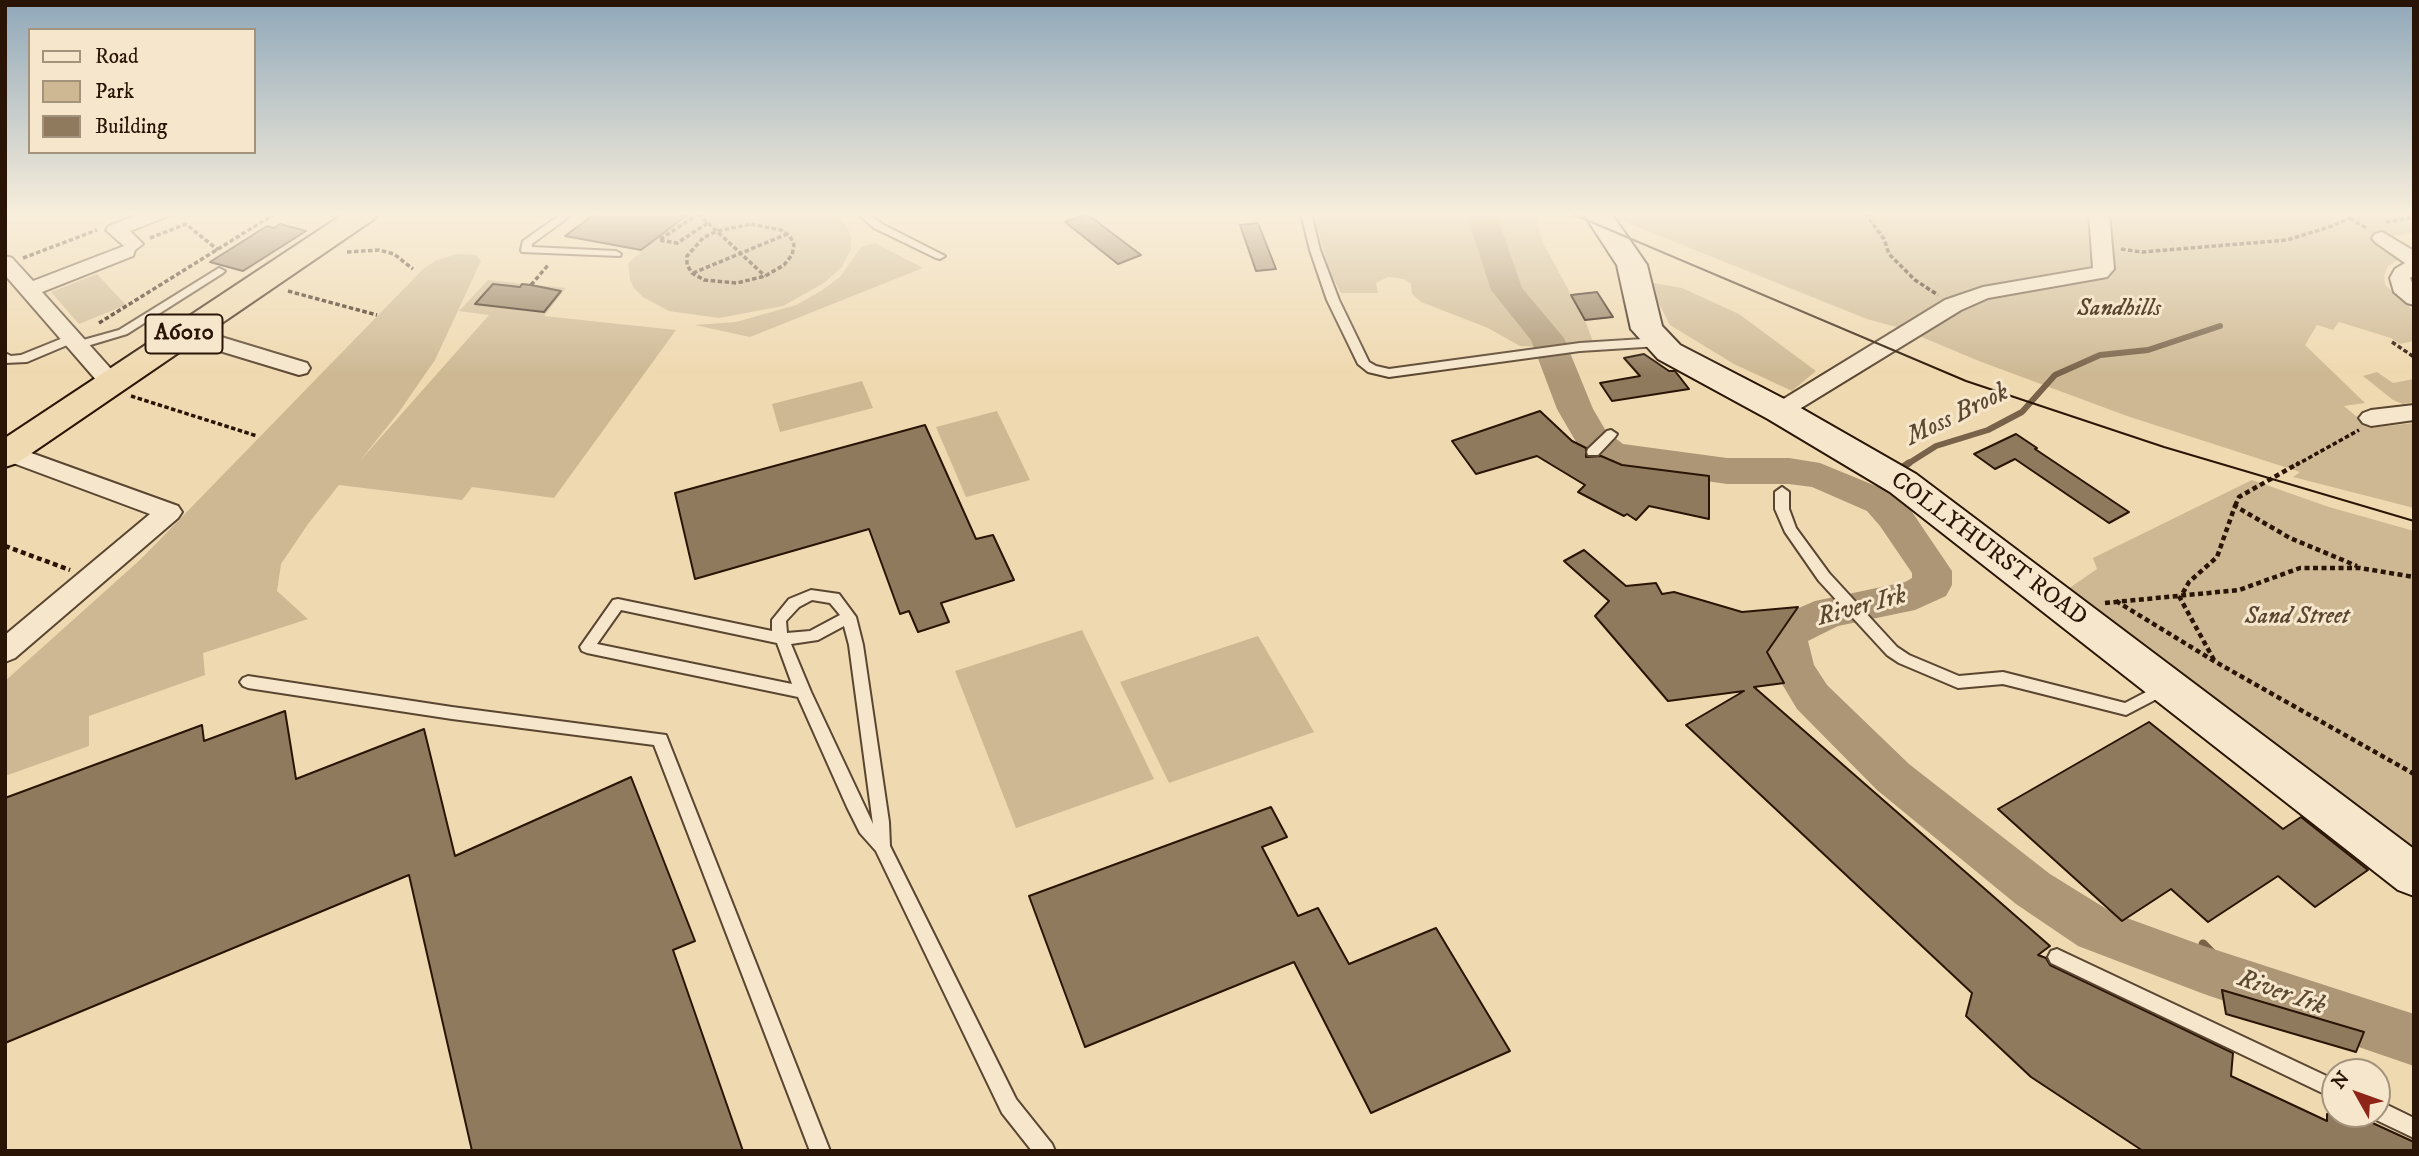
<!DOCTYPE html>
<html>
<head>
<meta charset="utf-8">
<style>
  body { margin:0 }
  #map { position:relative; width:2419px; height:1156px; overflow:hidden; background:#efd9b0; font-family:"IM FELL DW Pica",serif }
  canvas { display:block }
  .frame { position:absolute; inset:0; border:7px solid #291405; pointer-events:none }
  .legend { position:absolute; left:28px; top:28px; width:228px; height:126px; box-sizing:border-box; background:#f5e6cc; border:2px solid #a3927c; margin:0; padding:9px 12px; list-style:none; font-size:21px; color:#291405 }
  .legend li { display:flex; align-items:center; gap:14px; height:35px }
  .legend b { width:35px; border:2px solid #a3927c }
  .north { position:absolute; left:2321px; top:1058px; width:70px; height:70px; box-sizing:border-box; background:#f5e6cc; border:2px solid #a3927c; border-radius:50%; rotate:310deg; font-size:19px; font-weight:700; line-height:28px; text-align:center; color:#291405 }
  .north::after { content:''; display:block; margin:auto; width:24px; height:32px; background:#8f2418; clip-path:polygon(50% 0,100% 100%,50% 72%,0 100%) }
</style>
</head>
<body>
<div id="map">
<canvas width="2419" height="1156"></canvas>
<div class="frame"></div>
<ul class="legend">
<li><b style="height:9px;background:#f5e6cc"></b>Road</li>
<li><b style="height:19px;background:#cdb893"></b>Park</li>
<li><b style="height:19px;background:#907a5e"></b>Building</li>
</ul>
<div class="north">N</div>
</div>
<script>
const ctx = document.querySelector('canvas').getContext('2d');
ctx.lineJoin = 'round';
function fill(path, color) {
  ctx.fillStyle = color;
  ctx.fill(path, 'evenodd');
}
function poly(rows) {
  const path = new Path2D();
  for (const r of rows) {
    path.moveTo(r[0], r[1]);
    for (let i = 2; i < r.length; i += 2) path.lineTo(r[i], r[i + 1]);
  }
  return path;
}
function strokePath(path, color, width, dash) {
  ctx.strokeStyle = color;
  ctx.lineWidth = width;
  ctx.lineCap = dash ? 'butt' : 'round';
  ctx.setLineDash(dash || []);
  ctx.stroke(path);
}
function label(font, color, halo, rows, align = 'center') {
  ctx.font = font + ' "IM FELL DW Pica",serif';
  ctx.lineWidth = 6;
  ctx.setLineDash([]);
  ctx.textBaseline = 'middle';
  ctx.strokeStyle = halo;
  ctx.fillStyle = color;
  for (const [text, x, y, turn = 0] of rows) {
    ctx.save();
    ctx.translate(x, y);
    ctx.rotate((+turn || 0) * Math.PI / 180);
    ctx.textAlign = isNaN(turn) ? turn : align;
    if (halo) ctx.strokeText(text, 0, 0);
    ctx.fillText(text, 0, 0);
    ctx.restore();
  }
}
const green = poly([
  [699,213,705,215,711,213,835,213,847,226,851,238,851,249,842,267,824,283,783,306,719,318,669,311,643,297,634,288,630,280,628,263,666,231],
  [1313,213,1473,213,1500,290,1543,347,1520,346,1488,328,1421,302,1412,294,1411,284,1404,279,1388,277,1376,283,1378,293,1341,293,1330,273],
  [1488,213,1535,213,1543,243,1585,320,1593,342,1560,346,1517,289],
  [1613,213,2414,213,2414,232,2371,240,2399,259,2388,266,2384,276,2385,285,2414,311,2414,341,2400,344,2391,338,2339,322,2333,330,2317,325,2305,345,2365,403,2344,406,2370,428,2414,423,2414,508,2293,477,2300,472,2127,416,1979,361,1900,328,1867,319,1615,218],
  [875,243,923,268,750,337,695,325,736,322,796,305,821,291,840,277,861,247],
  [457,254,476,255,481,261,435,360,399,412,359,462,489,315,459,311,488,280,566,288,544,316,676,330,554,498,472,487,462,500,339,485,308,524,281,564,277,591,308,619,203,653,205,675,89,716,89,746,5,776,5,681,141,559,424,268,437,260],
  [97,274,126,305,79,324,51,292],
  [1648,282,1682,288,1739,314,1816,371,1792,391,1734,364,1670,325],
  [2377,372,2393,383,2414,379,2414,402,2403,404,2393,400,2363,376],
  [862,381,873,408,780,432,772,404],
  [997,411,1030,480,966,497,936,427],
  [2252,480,2329,507,2414,531,2414,852,2068,589,2097,569,2093,558],
  [1082,630,1154,779,1016,828,955,671],
  [1258,636,1314,732,1169,783,1120,682]
]);
const streamFar2 = poly([
  [1906,465,1936,446,1988,430,2022,412,2055,375,2100,355,2148,350,2220,326]
]);
const streamFar1 = poly([
  [1903,467,1909,463]
]);
const stream = poly([
  [2203,944,2240,982]
]);
const river = poly([
  [1466,213,1496,213,1522,288,1564,338,1593,409,1606,431,1623,444,1727,458,1789,458,1820,463,1893,493,1908,506,1952,571,1952,585,1946,596,1915,610,1838,626,1808,641,1814,665,1827,685,1909,764,2050,874,2113,913,2204,946,2414,1014,2414,1066,2204,994,2078,946,2016,904,1877,790,1797,709,1773,669,1765,639,1780,616,1815,601,1905,582,1912,578,1912,573,1880,526,1867,511,1812,487,1789,484,1727,484,1630,470,1598,462,1579,447,1557,409,1531,340,1491,290,1466,213]
]);
const building = poly([
  [596,213,690,213,641,250,565,236,596,213],
  [1087,214,1141,255,1118,264,1065,222,1087,214],
  [1258,223,1276,269,1256,271,1240,225,1258,223],
  [280,224,306,231,243,271,210,262,267,226,274,228,280,224],
  [493,284,520,287,522,284,531,285,561,291,544,312,475,304,493,284],
  [1597,292,1613,317,1585,320,1571,295,1597,292],
  [1644,354,1669,371,1675,371,1689,389,1612,401,1600,383,1640,376,1624,358,1644,354],
  [1540,411,1572,441,1586,448,1586,457,1601,456,1622,465,1709,476,1709,519,1649,506,1636,520,1627,514,1624,516,1578,492,1585,485,1537,456,1476,474,1452,441,1540,411],
  [925,425,976,539,993,535,1014,580,941,603,949,622,918,632,909,611,900,614,869,529,695,579,675,493,925,425],
  [2016,434,2037,448,2035,449,2129,512,2109,523,2015,459,1995,469,1974,454,2016,434],
  [1584,550,1626,586,1656,583,1662,594,1674,592,1742,612,1798,607,1767,652,1784,683,1754,687,2050,946,2038,955,2046,958,2050,965,2233,1053,2231,1076,2327,1121,2327,1114,2353,1114,2414,1142,2414,1151,2143,1151,2031,1077,1966,1016,1972,993,1686,725,1744,691,1668,701,1595,616,1609,601,1564,561,1584,550],
  [285,711,296,779,424,729,455,856,631,777,695,941,673,950,743,1151,472,1151,409,875,5,1043,5,798,202,725,204,741,285,711],
  [2149,722,2283,829,2301,817,2368,870,2315,907,2278,876,2208,922,2171,889,2122,921,1998,809,2149,722],
  [1271,807,1287,837,1262,847,1298,916,1318,908,1349,964,1436,928,1510,1051,1371,1113,1294,962,1085,1047,1029,896,1271,807],
  [2222,990,2364,1032,2356,1052,2226,1014,2222,990]
]);
const pathFar1 = poly([
  [1865,213,1884,239,1889,254,1915,280,1938,295],
  [698,214,708,223,677,243,659,240,698,214],
  [2350,218,2368,229],
  [2386,222,2414,217],
  [708,223,765,276],
  [751,224,781,230,790,236,794,245,792,255,784,265,765,276,737,283,704,280,692,273,687,265,687,256,703,238,717,231,751,224],
  [150,238,186,224,218,250],
  [2121,249,2142,252,2287,240,2332,226,2350,218,2353,213],
  [347,252,379,250,394,254,413,269],
  [23,258,97,230],
  [693,273,787,234],
  [531,285,549,264],
  [288,291,377,315],
  [99,323,276,213],
  [2392,342,2414,357],
  [131,396,257,436],
  [2296,465,2359,430]
]);
const path = poly([
  [2235,506,2239,497,2299,463],
  [5,546,70,570],
  [2116,601,2214,661,2414,774],
  [2105,603,2239,590,2300,568,2360,568,2414,577],
  [2214,660,2180,598,2189,582,2217,557,2235,506,2290,538,2357,566]
]);
const lane = poly([
  [563,213,574,213,532,244,532,247,616,251,621,254,620,256,522,252,521,250,523,241,563,213],
  [857,213,868,213,882,224,945,256,940,259,936,258,874,228,857,213],
  [1301,213,1311,213,1320,250,1339,300,1369,362,1376,366,1389,369,1580,343,1659,338,1665,342,1659,346,1580,351,1389,377,1368,372,1358,364,1327,300,1310,250,1301,213],
  [219,268,225,271,223,273,127,334,77,349,73,348,72,343,27,362,5,363,5,353,11,356,21,355,68,336,76,336,78,339,76,342,119,330,219,268],
  [1611,430,1617,434,1615,437,1598,455,1588,455,1587,452,1588,449,1607,431,1611,430],
  [1782,487,1789,492,1789,509,1796,528,1829,573,1897,647,1909,655,1959,676,2003,672,2125,703,2167,681,2172,683,2175,687,2172,691,2126,715,2003,684,1958,688,1899,663,1887,655,1819,581,1785,532,1775,509,1775,492,1782,487],
  [811,590,839,594,856,617,863,645,889,822,890,846,1016,1099,1052,1144,1055,1151,1032,1151,1002,1113,876,851,860,833,847,807,798,697,587,653,582,651,580,647,613,600,618,599,772,631,772,620,789,599,811,590],
  [812,600,830,603,840,615,810,631,787,633,786,621,799,607,812,600],
  [621,610,777,643,792,684,597,644,621,610],
  [844,626,849,645,873,824,811,692,791,644,818,640,844,626],
  [248,676,452,707,666,735,830,1151,810,1151,654,745,452,719,248,688,243,686,240,682,243,678,248,676],
  [2057,949,2335,1080,2335,1099,2051,963,2048,957,2051,951,2057,949],
  [2377,1100,2414,1118,2414,1138,2370,1117,2369,1114,2377,1114,2377,1100]
]);
const street = poly([
  [142,213,169,213,166,217,130,231,143,244,135,250,133,256,42,292,120,379,123,384,120,389,112,391,104,389,5,275,5,256,12,258,33,281,124,246,106,230,109,226,142,213],
  [2089,213,2109,213,2114,269,2107,277,1988,298,1961,310,1788,416,1780,419,1772,416,1768,411,1772,406,1945,300,1983,287,2093,268,2089,213],
  [2382,232,2414,251,2414,275,2410,278,2414,287,2414,305,2407,303,2394,292,2390,278,2395,269,2405,263,2375,242,2372,238,2375,234,2382,232],
  [185,326,307,363,310,368,307,373,299,375,177,338,174,333,177,328,185,326],
  [2414,405,2414,420,2371,426,2363,423,2359,418,2363,413,2371,410,2414,405],
  [9,445,178,506,182,512,178,518,15,658,5,662,5,635,150,514,5,460,5,446,9,445]
]);
const secondary = poly([
  [1583,213,1611,213,1647,265,1662,326,1680,345,1792,403,1916,474,2414,849,2414,896,2398,890,1890,492,1768,419,1658,359,1631,329,1617,265,1583,213]
]);
const highway = poly([
  [345,213,378,213,374,219,17,463,5,467,5,438,345,213]
]);
const tram = poly([
  [1570,213,1966,381,2164,447,2414,521]
]);
const shields = [
  [184,334,77]
];
const shieldNames = [
  ["A6010",184,334]
];
const parkNames = [
  ["Sandhills",2119,310],
  ["Sand Street",2297,618]
];
const streetNames = [
  ["COLLYHURST ROAD",1988,550,37]
];
const waterNames = [
  ["Moss Brook",1958,416,-26],
  ["River Irk",1862,608,-15],
  ["River Irk",2281,994,19]
];
fill(green, '#cdb893');
strokePath(streamFar2, '#786249', 6);
strokePath(streamFar1, '#786249', 7);
strokePath(stream, '#786249', 9);
fill(river, '#ac9676');
fill(building, '#907a5e');
strokePath(building, '#291405', 2);
strokePath(lane, '#5a4530', 4);
strokePath(street, '#5a4530', 4);
strokePath(secondary, '#291405', 4);
strokePath(highway, '#291405', 4);
strokePath(pathFar1, '#291405', 3.5, [4.5, 2.5]);
strokePath(path, '#291405', 4.5, [5, 3.5]);
fill(lane, '#f5e6cc');
fill(street, '#f5e6cc');
fill(secondary, '#f5e6cc');
fill(highway, '#efd9b0');
strokePath(tram, '#291405', 2);
const sky = ctx.createLinearGradient(0, 0, 0, 375);
sky.addColorStop(0, '#90a8ba');
sky.addColorStop(0.57, '#f8eedb');
sky.addColorStop(1, '#f8eedb00');
ctx.fillStyle = sky;
ctx.fillRect(0, 0, 2419, 375);
for (const [x, y, w] of shields) {
  const box = new Path2D();
  box.roundRect(x - w / 2, y - 19.5, w, 39, 5);
  ctx.fillStyle = '#f5e6cc';
  ctx.fill(box);
  strokePath(box, '#291405', 2);
}
label('bold 23px', '#291405', null, shieldNames);
label('italic 24px', '#5a4530', '#f5e6cc', parkNames);
label('24px', '#291405', '#f5e6cc', streetNames);
label('italic 26px', '#5d4832', '#f5e6cc', waterNames);
</script>
</body>
</html>
